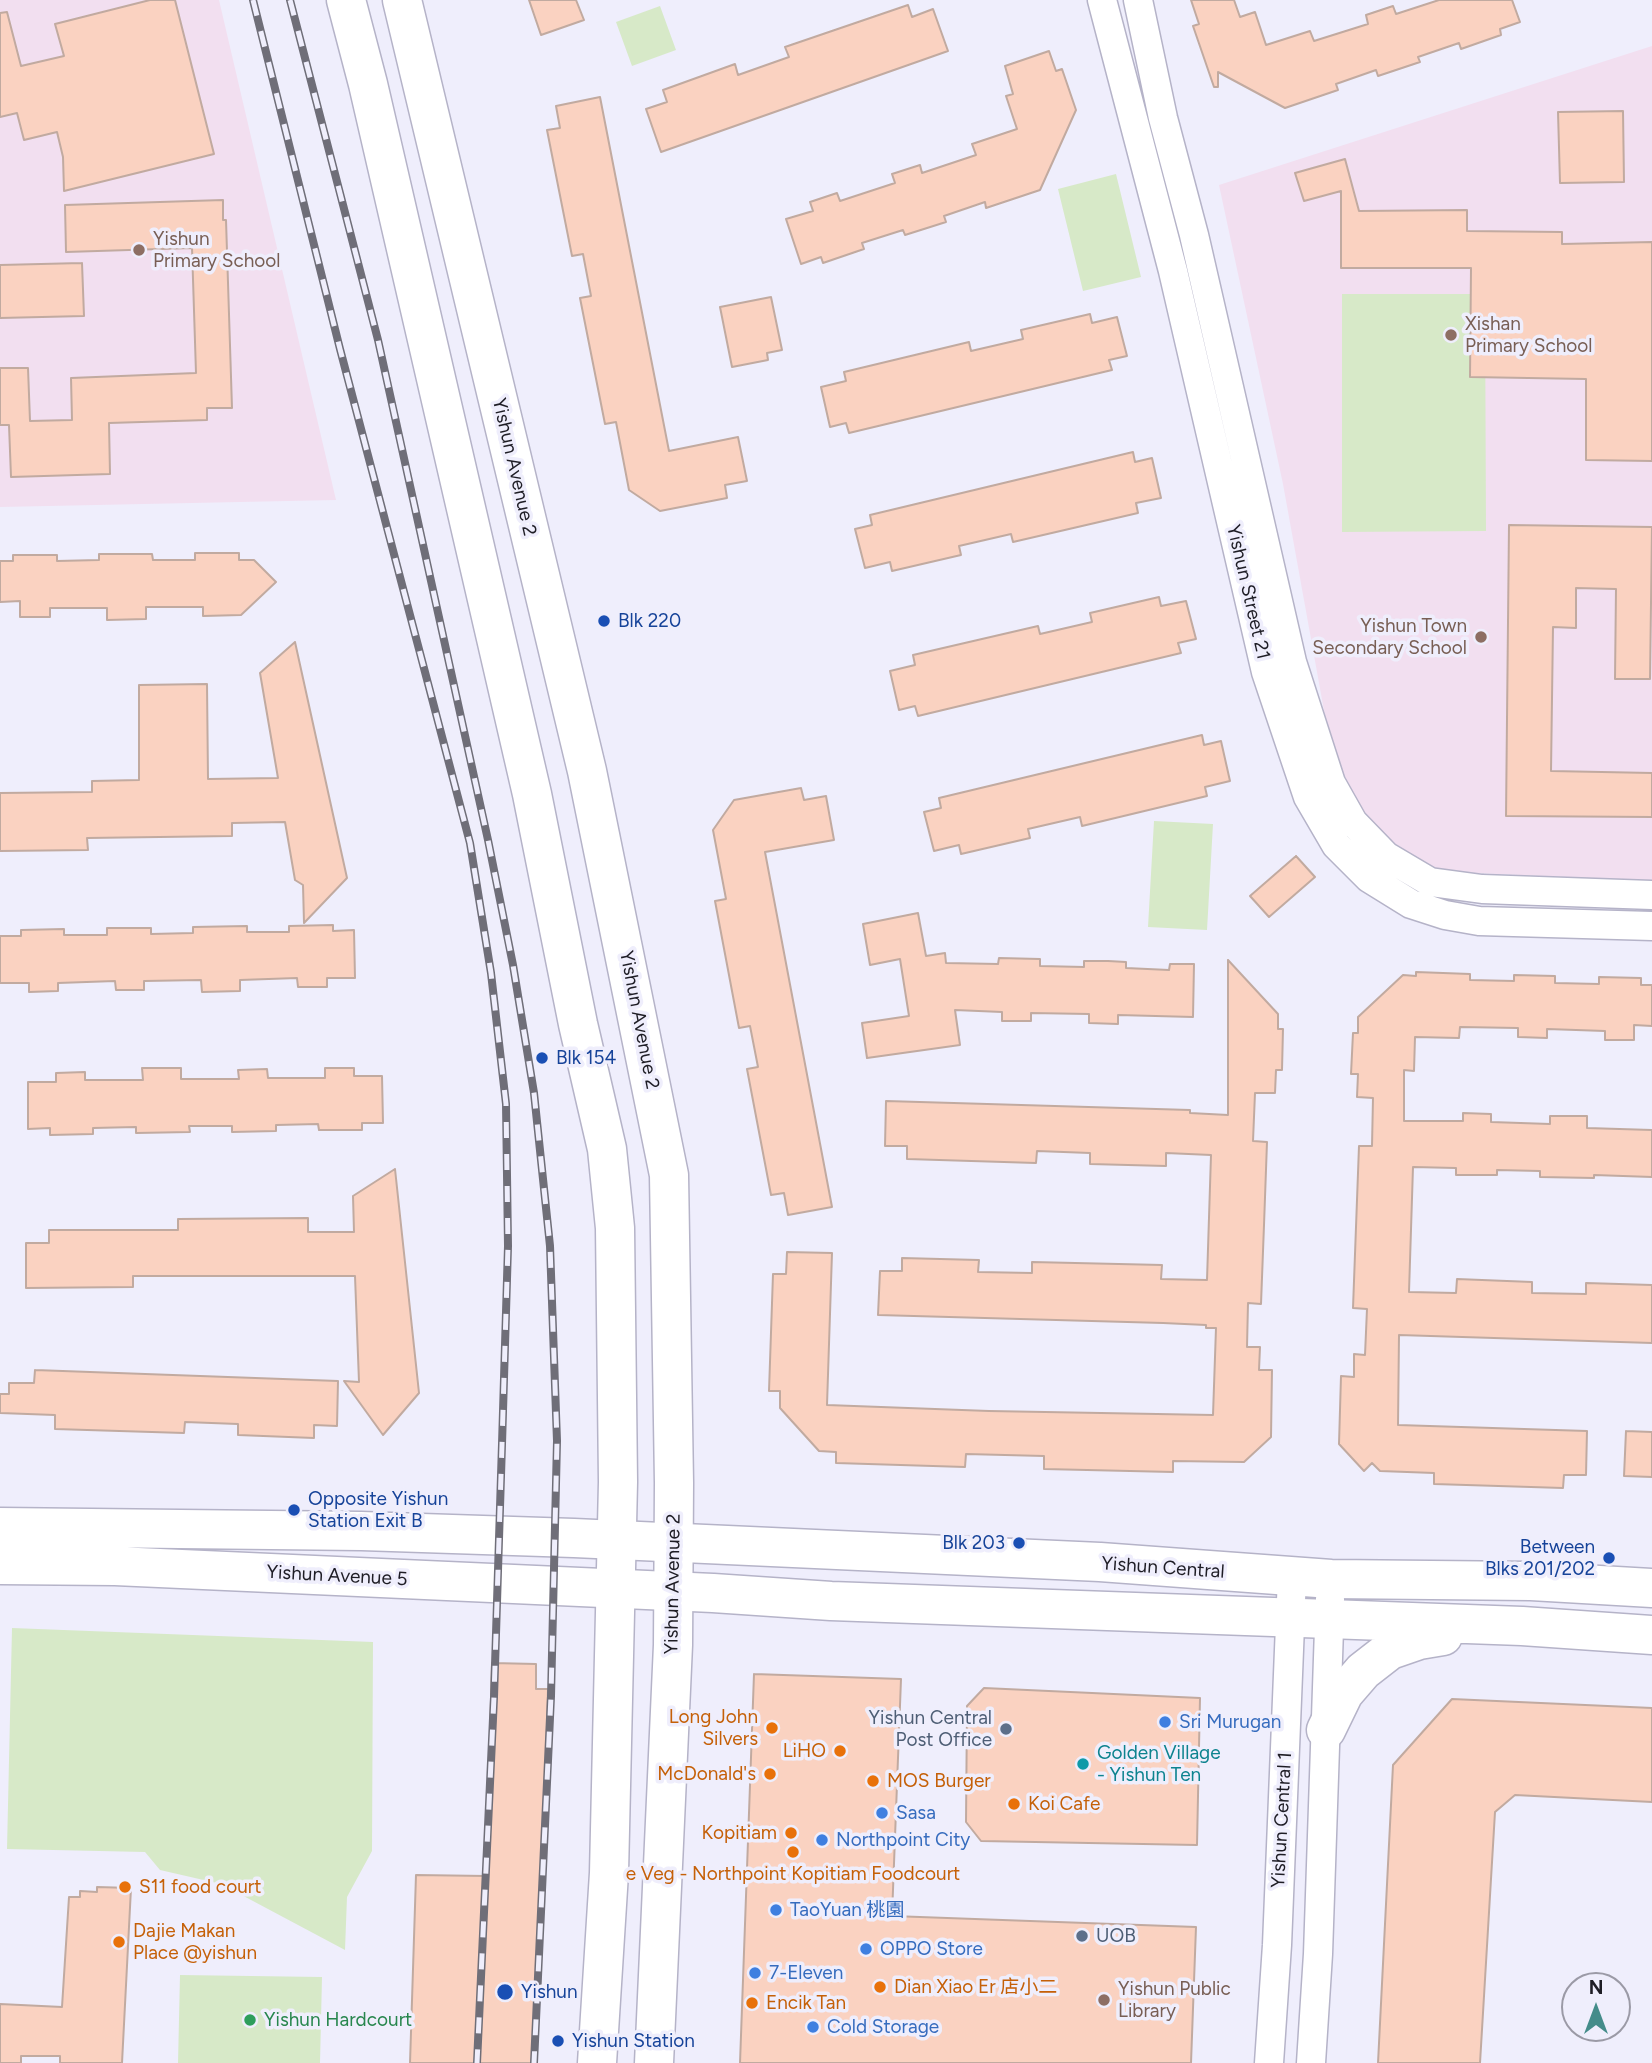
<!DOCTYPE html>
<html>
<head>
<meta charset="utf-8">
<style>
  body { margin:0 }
  #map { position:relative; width:1652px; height:2063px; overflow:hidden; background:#efeefc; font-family:Figtree,sans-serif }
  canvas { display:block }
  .north { position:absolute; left:1561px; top:1972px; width:70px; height:70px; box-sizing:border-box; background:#efeefc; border:2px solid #9b9aa6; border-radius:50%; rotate:0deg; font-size:19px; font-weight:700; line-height:28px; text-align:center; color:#1e1d25 }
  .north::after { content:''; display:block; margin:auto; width:24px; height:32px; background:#448c8a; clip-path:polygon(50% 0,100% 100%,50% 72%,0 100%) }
</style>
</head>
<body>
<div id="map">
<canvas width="1652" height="2063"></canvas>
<div class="north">N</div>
</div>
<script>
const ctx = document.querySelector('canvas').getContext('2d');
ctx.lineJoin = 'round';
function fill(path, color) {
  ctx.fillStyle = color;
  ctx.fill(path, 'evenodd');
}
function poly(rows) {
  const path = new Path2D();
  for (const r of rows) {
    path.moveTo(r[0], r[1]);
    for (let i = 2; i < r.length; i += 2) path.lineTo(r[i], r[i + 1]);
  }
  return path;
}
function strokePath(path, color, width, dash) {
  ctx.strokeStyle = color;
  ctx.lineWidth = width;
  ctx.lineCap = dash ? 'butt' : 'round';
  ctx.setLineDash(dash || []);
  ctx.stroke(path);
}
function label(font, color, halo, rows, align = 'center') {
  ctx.font = font + ' Figtree,"Noto Sans SC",sans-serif';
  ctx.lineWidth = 7;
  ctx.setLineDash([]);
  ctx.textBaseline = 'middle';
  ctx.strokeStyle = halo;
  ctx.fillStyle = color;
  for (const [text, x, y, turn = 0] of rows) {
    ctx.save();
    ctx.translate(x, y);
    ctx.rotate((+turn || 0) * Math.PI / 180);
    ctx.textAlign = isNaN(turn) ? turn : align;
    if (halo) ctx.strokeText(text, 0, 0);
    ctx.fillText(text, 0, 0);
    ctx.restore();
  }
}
const education = poly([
  [0,0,219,0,336,500,0,507],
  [1652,46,1652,881,1430,871,1376,832,1338,788,1283,484,1219,185]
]);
const green = poly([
  [660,6,676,50,632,66,616,22],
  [1116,174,1141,277,1083,291,1058,189],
  [1342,294,1485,294,1486,531,1342,532],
  [1154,821,1213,824,1207,930,1148,927],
  [12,1628,373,1642,372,1851,347,1897,345,1950,221,1884,160,1870,145,1852,7,1849],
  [180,1975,322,1977,320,2063,178,2063]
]);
const building = poly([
  [150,0,175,0,214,154,64,191,63,157,57,132,24,140,17,113,0,117,0,13,7,12,21,66,64,56,55,24,150,0],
  [529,0,576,0,584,20,541,35,529,0],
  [1191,0,1234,0,1240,17,1255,12,1266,45,1310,31,1314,41,1368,24,1366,15,1393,6,1396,14,1439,0,1512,0,1520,22,1500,29,1501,35,1461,49,1459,43,1418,57,1420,62,1378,76,1376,70,1336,84,1338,90,1285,108,1218,72,1218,87,1214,87,1193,26,1199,24,1191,0],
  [908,5,912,17,933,9,948,51,661,152,646,109,667,102,663,90,735,64,738,75,789,57,785,47,908,5],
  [1049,51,1056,71,1062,69,1076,110,1040,190,986,208,985,202,944,216,946,222,905,235,903,230,862,243,864,249,823,263,821,257,801,264,786,219,813,211,810,202,837,193,840,201,895,183,892,174,920,165,922,173,976,155,972,144,1017,129,1006,96,1013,94,1005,66,1049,51],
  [600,97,669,451,738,437,747,481,725,485,727,498,660,511,629,490,616,422,605,424,580,298,591,296,583,254,572,256,547,130,560,128,556,106,600,97],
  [1623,111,1624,182,1560,183,1558,112,1623,111],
  [1345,159,1359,211,1467,210,1467,231,1562,232,1562,244,1652,242,1652,461,1586,460,1586,379,1470,377,1471,268,1341,268,1341,191,1304,201,1295,173,1345,159],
  [223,200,223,220,226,220,232,408,207,408,207,420,109,423,110,474,11,477,9,425,0,425,0,368,28,368,30,421,72,420,71,378,196,373,192,248,66,252,65,205,223,200],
  [82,263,84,316,0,318,0,265,82,263],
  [771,297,782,350,767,353,768,360,732,367,720,307,771,297],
  [1090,314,1092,323,1117,317,1127,356,1109,360,1112,370,849,433,846,423,830,427,821,387,846,381,844,372,969,342,971,351,1023,339,1021,330,1090,314],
  [1133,452,1135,462,1152,458,1161,498,1136,503,1138,513,1013,542,1011,534,959,546,961,555,892,571,890,562,865,568,855,529,872,525,870,515,1133,452],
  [1509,525,1652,527,1650,679,1615,679,1616,589,1576,588,1576,628,1553,627,1551,771,1652,773,1652,817,1506,816,1509,525],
  [195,553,239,553,239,560,254,560,276,582,241,615,203,616,203,607,146,607,146,619,107,620,107,608,50,608,50,617,20,617,20,601,0,602,0,561,13,561,13,555,57,555,57,561,99,560,99,554,152,554,153,560,195,560,195,553],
  [1159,597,1161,606,1186,601,1196,639,1178,643,1181,653,918,716,915,706,899,710,890,671,915,665,913,655,1038,626,1040,634,1092,622,1090,613,1159,597],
  [295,642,347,878,304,923,303,885,295,880,285,822,232,823,232,836,87,838,88,850,0,851,0,793,92,792,92,781,139,780,139,685,207,684,208,779,278,778,260,673,295,642],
  [1202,735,1204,745,1221,741,1230,781,1205,787,1207,796,1082,826,1080,817,1028,829,1030,838,961,854,959,845,934,851,924,812,941,808,939,798,1202,735],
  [801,788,804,800,826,796,834,840,765,852,832,1207,788,1215,784,1193,771,1195,747,1069,758,1067,750,1026,739,1028,715,901,726,899,713,830,734,800,801,788],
  [1296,856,1315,877,1269,917,1250,896,1296,856],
  [918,913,926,956,945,953,946,963,998,964,999,958,1040,959,1040,966,1084,967,1084,961,1108,961,1126,962,1126,968,1169,970,1170,964,1194,964,1193,1017,1118,1015,1118,1024,1089,1023,1089,1014,1031,1013,1031,1021,1002,1021,1002,1012,955,1010,960,1045,867,1058,862,1023,909,1016,900,959,870,965,863,924,918,913],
  [333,925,333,931,354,930,355,978,327,978,327,987,298,987,297,978,240,980,240,991,202,992,201,980,144,981,144,990,116,990,115,981,58,983,58,991,29,992,29,983,0,983,0,936,21,936,21,930,64,929,64,935,107,935,107,928,151,928,151,934,193,933,193,927,247,926,247,932,289,932,289,926,333,925],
  [1228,960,1278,1014,1278,1029,1283,1029,1282,1070,1276,1070,1275,1093,1255,1093,1253,1141,1267,1142,1264,1225,1261,1304,1248,1303,1247,1347,1260,1347,1259,1370,1272,1370,1271,1437,1244,1462,1173,1461,1173,1472,1044,1469,1044,1456,966,1454,965,1467,836,1463,836,1452,819,1451,780,1408,780,1391,769,1391,773,1274,786,1274,787,1252,832,1253,827,1405,989,1411,1213,1415,1216,1328,1206,1328,1206,1325,1163,1323,878,1315,880,1271,902,1271,902,1258,979,1260,978,1272,1032,1273,1032,1262,1162,1265,1161,1279,1207,1280,1211,1155,1166,1153,1166,1166,1090,1164,1090,1153,1037,1151,1036,1163,907,1159,907,1146,885,1146,886,1101,1190,1110,1190,1113,1228,1115,1228,960],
  [1416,972,1470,974,1470,980,1514,981,1514,975,1555,976,1555,983,1599,984,1599,977,1641,978,1641,985,1652,985,1652,1026,1634,1025,1634,1040,1605,1040,1605,1031,1547,1029,1547,1038,1518,1037,1518,1028,1460,1027,1459,1038,1415,1037,1414,1071,1404,1070,1404,1121,1463,1121,1463,1113,1491,1114,1491,1122,1550,1124,1550,1116,1587,1116,1587,1128,1652,1130,1652,1177,1594,1175,1594,1178,1540,1177,1540,1171,1497,1170,1497,1175,1456,1175,1456,1168,1413,1167,1409,1292,1456,1293,1457,1279,1532,1282,1532,1293,1586,1294,1586,1283,1652,1285,1652,1343,1399,1335,1398,1425,1587,1431,1586,1475,1564,1475,1563,1488,1434,1484,1434,1473,1380,1471,1372,1463,1364,1471,1339,1444,1341,1376,1354,1377,1354,1354,1365,1355,1367,1309,1353,1308,1359,1146,1372,1146,1373,1098,1357,1097,1358,1074,1351,1074,1353,1033,1358,1033,1358,1017,1403,975,1416,976,1416,972],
  [142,1068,181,1068,181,1079,239,1079,238,1070,267,1069,268,1078,325,1078,325,1068,354,1068,354,1076,382,1076,383,1123,362,1123,362,1130,319,1130,318,1124,276,1125,276,1131,232,1132,232,1126,189,1126,190,1132,136,1133,136,1127,93,1128,93,1134,50,1135,50,1128,28,1129,28,1082,56,1082,56,1073,85,1072,85,1080,143,1080,142,1068],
  [395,1169,419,1393,383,1435,344,1381,359,1382,355,1276,133,1276,133,1287,26,1288,26,1243,49,1243,49,1230,178,1230,178,1219,308,1218,308,1232,354,1232,353,1196,395,1169],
  [35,1370,338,1381,337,1426,314,1425,314,1438,238,1435,238,1424,185,1422,184,1433,55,1429,55,1415,0,1413,0,1394,9,1394,9,1383,34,1383,35,1370],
  [1626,1431,1652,1432,1652,1477,1624,1476,1626,1431],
  [492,1663,536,1664,536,1689,548,1689,540,1983,537,1994,537,2063,410,2063,416,1875,486,1876,492,1663],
  [754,1674,901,1679,892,1916,1196,1927,1191,2063,740,2063,754,1674],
  [984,1688,1200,1698,1197,1845,981,1841,966,1822,967,1706,984,1688],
  [1452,1699,1652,1708,1652,1802,1515,1795,1495,1812,1480,2063,1378,2063,1393,1765,1452,1699],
  [97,1887,131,1888,122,2063,60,2063,60,2056,21,2056,21,2063,0,2063,0,2004,62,2007,69,1897,80,1897,80,1891,97,1892,97,1887]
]);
const minor = poly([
  [1102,0,1173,271,1266,672,1308,797,1336,845,1369,878,1411,904,1445,915,1479,921,1652,926],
  [1138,0,1163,118,1194,235,1292,662,1331,783,1353,822,1386,856,1430,882,1482,889,1652,895],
  [1269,2063,1277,1945,1292,1576],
  [1311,2063,1318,1954,1330,1599]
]);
const secondary = poly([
  [0,1527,361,1531,574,1538,1100,1562,1331,1579,1531,1581,1652,1588],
  [0,1565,115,1566,713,1593,831,1601,1522,1626,1652,1635],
  [1326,1730,1344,1693,1363,1671,1390,1650,1419,1640,1443,1636]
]);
const primary = poly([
  [346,0,368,84,532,794,578,1024,607,1149,615,1228,618,1482,609,1873,597,2063],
  [402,0,587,771,669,1175,674,1483,673,1645,654,2063]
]);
const rail = poly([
  [253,0,340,349,470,843,491,973,506,1104,508,1246,502,1444,494,1697,477,2063],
  [290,0,378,340,488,840,513,965,534,1093,550,1246,557,1441,551,1696,534,2063]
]);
const markers = [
  [139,250,7,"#8d6e63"],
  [1451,335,7,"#8d6e63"],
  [604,621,7,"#1a4fb4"],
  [1481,637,7,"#8d6e63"],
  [542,1058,7,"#1a4fb4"],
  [294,1510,7,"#1a4fb4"],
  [1019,1543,7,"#1a4fb4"],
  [1609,1558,7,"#1a4fb4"],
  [1165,1722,7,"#3f7fe0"],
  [772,1728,7,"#e8710a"],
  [1006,1729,7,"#5c6f8a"],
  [840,1751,7,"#e8710a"],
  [1083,1764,7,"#0f9aa8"],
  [770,1774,7,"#e8710a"],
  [873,1781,7,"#e8710a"],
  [1014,1804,7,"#e8710a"],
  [882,1813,7,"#3f7fe0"],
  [791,1833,7,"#e8710a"],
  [822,1840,7,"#3f7fe0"],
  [793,1852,7,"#e8710a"],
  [125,1887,7,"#e8710a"],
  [776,1910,7,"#3f7fe0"],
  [1082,1936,7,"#5c6f8a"],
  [119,1942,7,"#e8710a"],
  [866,1949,7,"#3f7fe0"],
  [755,1973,7,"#3f7fe0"],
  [880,1987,7,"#e8710a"],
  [505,1992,9,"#1a4fb4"],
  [1104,2000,7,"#8d6e63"],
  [752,2003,7,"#e8710a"],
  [250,2020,7,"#2e9e5b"],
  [813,2027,7,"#3f7fe0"],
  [558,2041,7,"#1a4fb4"]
];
const educationNames = [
  ["Yishun",153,239],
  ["Primary School",153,261],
  ["Xishan",1465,324],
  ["Primary School",1465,346],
  ["Yishun Town",1467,626,"right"],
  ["Secondary School",1467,648,"right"],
  ["Yishun Public",1118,1989],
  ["Library",1118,2011]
];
const streetNames = [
  ["Yishun Avenue 2",514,467,77],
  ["Yishun Street 21",1248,592,77],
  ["Yishun Avenue 2",639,1020,79],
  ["Yishun Central",1163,1568,4],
  ["Yishun Avenue 5",337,1576,3],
  ["Yishun Avenue 2",673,1584,-89],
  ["Yishun Central 1",1282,1820,-87]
];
const transitNames = [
  ["Blk 220",618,621],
  ["Blk 154",556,1058],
  ["Opposite Yishun",308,1499],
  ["Station Exit B",308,1521],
  ["Blk 203",1005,1543,"right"],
  ["Between",1595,1547,"right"],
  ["Blks 201/202",1595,1569,"right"],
  ["Yishun",521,1992],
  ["Yishun Station",572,2041]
];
const foodNames = [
  ["Long John",758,1717,"right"],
  ["Silvers",758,1739,"right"],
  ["LiHO",826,1751,"right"],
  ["McDonald's",756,1774,"right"],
  ["MOS Burger",887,1781],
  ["Koi Cafe",1028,1804],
  ["Kopitiam",777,1833,"right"],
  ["e Veg - Northpoint Kopitiam Foodcourt",793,1874,"center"],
  ["S11 food court",139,1887],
  ["Dajie Makan",133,1931],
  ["Place @yishun",133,1953],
  ["Dian Xiao Er 店小二",894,1987],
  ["Encik Tan",766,2003]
];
const serviceNames = [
  ["Yishun Central",992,1718],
  ["Post Office",992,1740],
  ["UOB",1096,1936,"left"]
];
const shopNames = [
  ["Sri Murugan",1179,1722],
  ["Sasa",896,1813],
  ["Northpoint City",836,1840],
  ["TaoYuan 桃園",790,1910],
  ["OPPO Store",880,1949],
  ["7-Eleven",769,1973],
  ["Cold Storage",827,2027]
];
const cultureNames = [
  ["Golden Village",1097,1753],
  ["- Yishun Ten",1097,1775]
];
const leisureNames = [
  ["Yishun Hardcourt",264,2020]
];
fill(education, '#f2dff0');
fill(green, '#d7e9c8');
fill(building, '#fad2c1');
strokePath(building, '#c1aaa0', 2);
strokePath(minor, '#b5b3c8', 31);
strokePath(secondary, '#b5b3c8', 41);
strokePath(primary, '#b5b3c8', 41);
strokePath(minor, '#fff', 28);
strokePath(secondary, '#fff', 38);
strokePath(primary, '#fff', 38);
strokePath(rail, '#6f6e78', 8);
strokePath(rail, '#efeefc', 5, [16]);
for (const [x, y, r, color] of markers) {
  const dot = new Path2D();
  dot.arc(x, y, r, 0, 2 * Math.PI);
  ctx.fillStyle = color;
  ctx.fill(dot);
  strokePath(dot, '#efeefc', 2.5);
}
label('19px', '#785e54', '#efeefc', educationNames, 'left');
label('19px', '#1e1d25', '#efeefc', streetNames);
label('19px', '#164399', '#efeefc', transitNames, 'left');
label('19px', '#c56008', '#efeefc', foodNames, 'left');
label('19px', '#4e5e75', '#efeefc', serviceNames, 'right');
label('19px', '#366cbe', '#efeefc', shopNames, 'left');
label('19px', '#0d838f', '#efeefc', cultureNames, 'left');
label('19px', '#27864d', '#efeefc', leisureNames, 'left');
</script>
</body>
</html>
